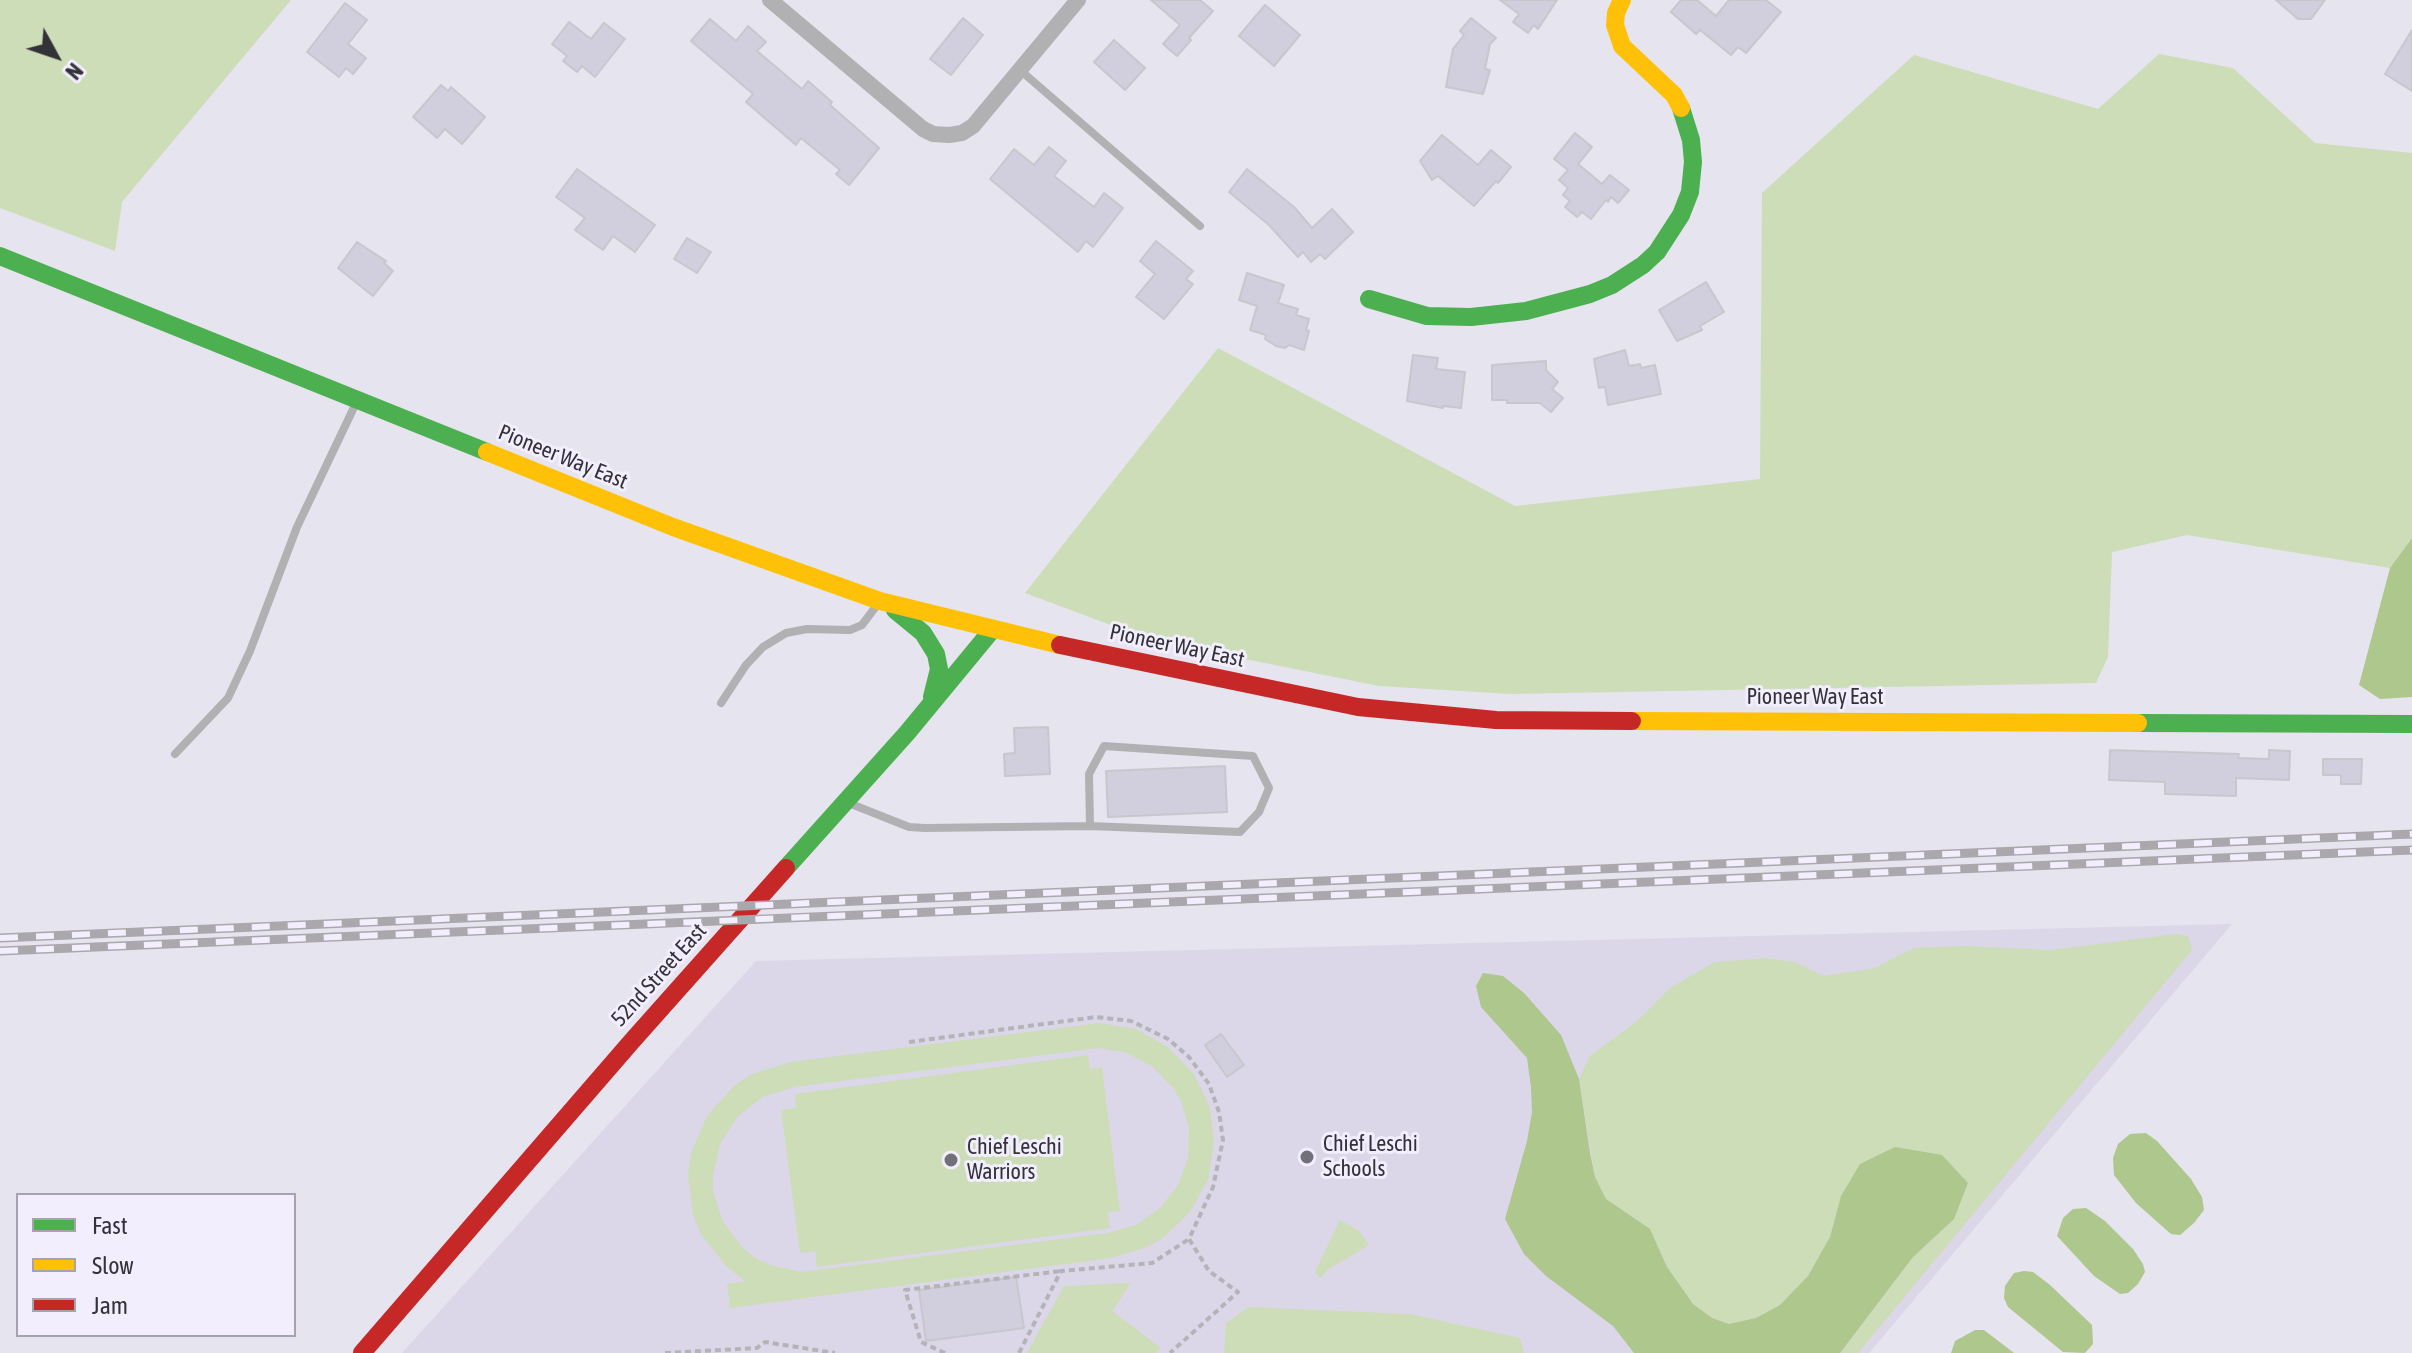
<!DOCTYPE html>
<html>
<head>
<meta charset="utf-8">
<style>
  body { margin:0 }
  #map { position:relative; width:2412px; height:1353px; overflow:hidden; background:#e6e4ee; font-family:"Asap Condensed",sans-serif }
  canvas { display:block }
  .legend { position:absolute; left:16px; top:1193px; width:280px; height:144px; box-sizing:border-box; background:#f2eefe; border:2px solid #a6a3af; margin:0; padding:10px 14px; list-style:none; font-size:24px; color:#343239 }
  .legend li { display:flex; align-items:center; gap:16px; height:40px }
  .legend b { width:40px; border:2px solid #a6a3af }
  .north { position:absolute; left:16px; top:16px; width:80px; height:80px; -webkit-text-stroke:6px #f2eefe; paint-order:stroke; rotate:130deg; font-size:22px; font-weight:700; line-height:32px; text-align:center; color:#343239 }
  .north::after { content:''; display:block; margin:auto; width:28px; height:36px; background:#343239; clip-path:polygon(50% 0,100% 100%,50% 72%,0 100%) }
</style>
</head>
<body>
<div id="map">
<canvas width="2412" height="1353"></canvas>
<ul class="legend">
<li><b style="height:10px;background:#4caf50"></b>Fast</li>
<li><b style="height:10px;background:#ffc107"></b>Slow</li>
<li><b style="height:10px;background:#c62828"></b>Jam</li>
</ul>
<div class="north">N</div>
</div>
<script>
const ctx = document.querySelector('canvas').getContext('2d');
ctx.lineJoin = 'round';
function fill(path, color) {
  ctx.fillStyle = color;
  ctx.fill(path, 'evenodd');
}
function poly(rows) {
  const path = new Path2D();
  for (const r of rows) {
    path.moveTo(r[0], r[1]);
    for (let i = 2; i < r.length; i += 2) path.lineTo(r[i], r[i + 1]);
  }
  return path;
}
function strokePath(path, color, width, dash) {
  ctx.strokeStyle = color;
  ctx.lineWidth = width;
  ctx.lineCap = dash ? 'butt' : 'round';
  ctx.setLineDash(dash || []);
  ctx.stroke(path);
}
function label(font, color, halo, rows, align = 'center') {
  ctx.font = font + ' "Asap Condensed",sans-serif';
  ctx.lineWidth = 6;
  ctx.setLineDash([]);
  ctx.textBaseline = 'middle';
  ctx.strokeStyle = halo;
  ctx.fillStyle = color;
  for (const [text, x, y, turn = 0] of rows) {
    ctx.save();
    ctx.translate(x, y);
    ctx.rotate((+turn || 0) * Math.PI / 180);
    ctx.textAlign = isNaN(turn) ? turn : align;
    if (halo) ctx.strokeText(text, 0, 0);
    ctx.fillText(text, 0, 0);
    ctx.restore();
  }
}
const built = poly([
  [2232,924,1869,1353,402,1353,756,961]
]);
const green = poly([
  [0,0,291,0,122,202,115,251,0,208],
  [2159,54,2233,68,2315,143,2412,153,2412,538,2390,568,2187,535,2112,552,2108,657,2096,683,1832,688,1511,694,1379,686,1151,640,1025,593,1218,348,1515,506,1760,479,1762,193,1914,55,2098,109],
  [2176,934,2188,936,2192,950,1858,1353,1840,1353,1913,1257,1954,1219,1968,1183,1841,1196,1830,1237,1808,1276,1780,1305,1756,1318,1729,1324,1712,1318,1693,1304,1667,1267,1650,1229,1606,1199,1595,1177,1579,1079,1590,1056,1636,1022,1670,988,1715,962,1766,958,1795,962,1823,976,1875,968,1913,948,1964,946,2050,950],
  [1100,1023,1136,1029,1168,1047,1194,1074,1210,1107,1214,1143,1208,1180,1190,1212,1163,1238,1147,1247,1111,1258,730,1308,727,1284,745,1281,726,1266,701,1234,693,1215,688,1174,691,1153,707,1116,735,1085,752,1074,791,1062],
  [1099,1048,1127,1053,1153,1067,1173,1088,1181,1101,1189,1129,1188,1158,1178,1185,1160,1208,1136,1225,1108,1233,801,1272,770,1265,755,1258,743,1248,723,1222,713,1191,713,1175,720,1144,738,1116,763,1097,794,1087],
  [1088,1055,1090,1069,1102,1067,1120,1211,1108,1212,1110,1228,817,1267,815,1251,800,1253,781,1110,796,1108,795,1094],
  [1340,1220,1359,1231,1369,1245,1327,1270,1321,1278,1315,1272],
  [1131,1283,1112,1311,1161,1348,1156,1353,1027,1353,1064,1286],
  [1249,1307,1410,1314,1520,1338,1524,1353,1224,1353,1226,1323]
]);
const water = poly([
  [2412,538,2412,697,2380,699,2359,685,2390,568],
  [1483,973,1503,976,1524,993,1561,1035,1579,1079,1590,1153,1595,1177,1606,1199,1650,1229,1667,1267,1693,1304,1712,1318,1729,1324,1756,1318,1780,1305,1808,1276,1830,1237,1841,1196,1860,1164,1895,1147,1942,1155,1968,1183,1954,1219,1913,1257,1840,1353,1634,1353,1613,1326,1546,1276,1524,1254,1505,1219,1527,1141,1532,1112,1531,1087,1527,1058,1481,1007,1476,986],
  [2146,1133,2157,1141,2191,1179,2202,1197,2204,1210,2194,1223,2180,1235,2171,1234,2136,1203,2114,1175,2113,1158,2118,1144,2130,1134],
  [2086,1208,2105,1221,2133,1249,2143,1264,2145,1272,2138,1284,2128,1293,2120,1294,2094,1276,2057,1236,2063,1218,2073,1209],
  [2024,1271,2033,1272,2050,1285,2092,1325,2093,1344,2085,1353,2063,1352,2008,1307,2004,1298,2005,1286,2014,1273],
  [1975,1330,1984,1330,2014,1353,1951,1353,1955,1341]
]);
const building = poly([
  [1151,0,1200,0,1213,11,1189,38,1191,40,1177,56,1163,44,1180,25,1151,0],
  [1500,0,1557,0,1538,29,1534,25,1528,33,1513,22,1519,14,1500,0],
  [1681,0,1697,0,1716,16,1729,0,1766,0,1781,12,1746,53,1738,47,1731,55,1700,30,1696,34,1671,12,1681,0],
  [2276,0,2325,0,2311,19,2298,19,2276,0],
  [345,3,367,20,348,44,366,58,353,74,346,68,339,77,307,52,345,3],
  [1265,5,1300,35,1274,66,1239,36,1265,5],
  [963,18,983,35,951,75,930,59,963,18],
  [1471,18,1496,38,1490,44,1485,69,1490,70,1483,94,1446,87,1453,49,1464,35,1460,31,1471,18],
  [710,19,736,41,748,26,766,42,757,51,802,89,808,81,832,102,830,105,879,148,849,185,836,174,840,170,801,138,796,145,746,102,753,94,691,41,710,19],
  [569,22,591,39,604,23,625,39,595,77,582,66,577,72,563,61,567,56,552,44,569,22],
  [2412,30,2412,91,2385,74,2412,30],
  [1114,40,1145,68,1125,90,1094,62,1114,40],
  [441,85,448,91,451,87,485,117,462,144,445,129,437,138,413,117,441,85],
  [1575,133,1592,147,1578,164,1602,184,1610,175,1629,190,1618,203,1611,197,1608,202,1606,200,1591,219,1582,212,1577,217,1565,207,1570,201,1563,195,1568,188,1559,180,1568,170,1554,159,1575,133],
  [1442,135,1478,165,1491,150,1511,167,1498,183,1496,181,1474,206,1438,176,1432,180,1420,161,1442,135],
  [1049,147,1066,161,1054,176,1094,207,1104,193,1123,208,1093,247,1086,241,1078,252,990,179,1014,149,1034,165,1049,147],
  [577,169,655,225,635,252,613,236,603,250,575,230,585,218,556,197,577,169],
  [1247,169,1294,207,1312,228,1332,209,1353,232,1325,259,1320,254,1311,262,1303,252,1298,257,1269,225,1229,192,1247,169],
  [687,238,711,252,697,273,674,259,687,238],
  [1156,241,1193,271,1186,279,1193,284,1164,319,1136,297,1155,274,1140,261,1156,241],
  [357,242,386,261,384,263,393,271,373,296,338,268,357,242],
  [1247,273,1284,285,1278,303,1298,309,1296,315,1309,319,1306,330,1309,331,1304,350,1289,345,1285,348,1276,346,1265,339,1266,335,1250,330,1257,306,1239,300,1247,273],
  [1706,282,1724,312,1700,326,1702,330,1677,341,1659,310,1706,282],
  [1625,350,1629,366,1640,364,1641,368,1655,365,1661,394,1608,405,1605,387,1599,388,1594,359,1625,350],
  [1413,355,1438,358,1436,369,1465,372,1461,408,1443,406,1443,408,1407,401,1413,355],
  [1546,361,1546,370,1558,382,1552,389,1563,398,1551,412,1540,403,1507,403,1507,400,1492,400,1492,365,1546,361],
  [1048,727,1050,774,1005,776,1004,754,1015,753,1014,728,1048,727],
  [2110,750,2239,754,2238,758,2269,759,2269,750,2290,751,2289,780,2236,778,2236,796,2165,794,2165,782,2109,780,2110,750],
  [2323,759,2362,759,2361,784,2341,784,2341,775,2323,775,2323,759],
  [1225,766,1227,812,1108,817,1106,771,1225,766],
  [1221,1034,1244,1065,1227,1077,1205,1045,1221,1034],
  [1016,1277,1024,1328,926,1341,919,1290,1016,1277]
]);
const path = poly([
  [909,1042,1096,1017,1131,1021,1168,1039,1189,1057,1209,1084,1219,1112,1223,1140,1213,1187,1189,1239,1209,1271,1238,1292,1170,1353],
  [665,1353,757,1348,765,1342,835,1353],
  [945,1353,921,1342,905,1290,1061,1271],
  [1019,1353,1061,1271,1152,1263,1189,1239]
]);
const lane = poly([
  [1020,70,1200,226],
  [721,703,746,665,763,647,786,633,807,629,850,630,862,625,880,601],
  [175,754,228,698,250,651,297,527,357,401],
  [846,802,909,827,925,828,1090,826,1240,832,1259,812,1269,788,1253,756,1104,746,1089,774,1090,826]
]);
const street = poly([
  [770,0,923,129,933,134,949,135,962,133,973,126,1078,0]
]);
const fast = poly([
  [0,256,487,452],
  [1369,299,1427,316,1471,317,1526,311,1590,294,1612,285,1643,265,1657,252,1681,215,1690,192,1693,162,1691,140,1681,108],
  [895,610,923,633,936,654,939,669,932,697],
  [2138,723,2412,724],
  [786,868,907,733,992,630]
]);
const slow = poly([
  [1622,0,1616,13,1615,25,1622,46,1674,95,1681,108],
  [487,452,673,527,880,601,1060,645],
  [1632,721,2138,723]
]);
const jam = poly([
  [1060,645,1358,707,1496,720,1632,721],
  [362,1353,632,1041,786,868]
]);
const rail = poly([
  [0,938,2412,834],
  [0,951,2412,850]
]);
const markers = [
  [1307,1157,8,"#727078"],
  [951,1160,8,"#727078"]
];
const streetNames = [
  ["Pioneer Way East",563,457,22],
  ["Pioneer Way East",1177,646,12],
  ["Pioneer Way East",1815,697],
  ["52nd Street East",659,975,-48]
];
const poiNames = [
  ["Chief Leschi",1323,1144],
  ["Schools",1323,1169],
  ["Chief Leschi",967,1147],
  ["Warriors",967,1172]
];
fill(built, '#dbd7e8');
fill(green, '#ccddb8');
fill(water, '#adc78c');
fill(building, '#d1cedd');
strokePath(building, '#c8c7ce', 2);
strokePath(path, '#b4b4b8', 4, [6, 4]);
strokePath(lane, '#b1b1b4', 8);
strokePath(street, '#b1b1b4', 16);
strokePath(fast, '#4caf50', 18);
strokePath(slow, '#ffc107', 18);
strokePath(jam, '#c62828', 18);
strokePath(rail, '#aaa8ad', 9);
strokePath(rail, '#f2eefe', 6, [18]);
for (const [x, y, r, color] of markers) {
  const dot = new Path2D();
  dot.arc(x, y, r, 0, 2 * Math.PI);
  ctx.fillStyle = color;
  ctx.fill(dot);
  strokePath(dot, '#f2eefe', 3);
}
label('22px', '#343239', '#f2eefe', streetNames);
label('22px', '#343239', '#f2eefe', poiNames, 'left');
</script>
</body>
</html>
